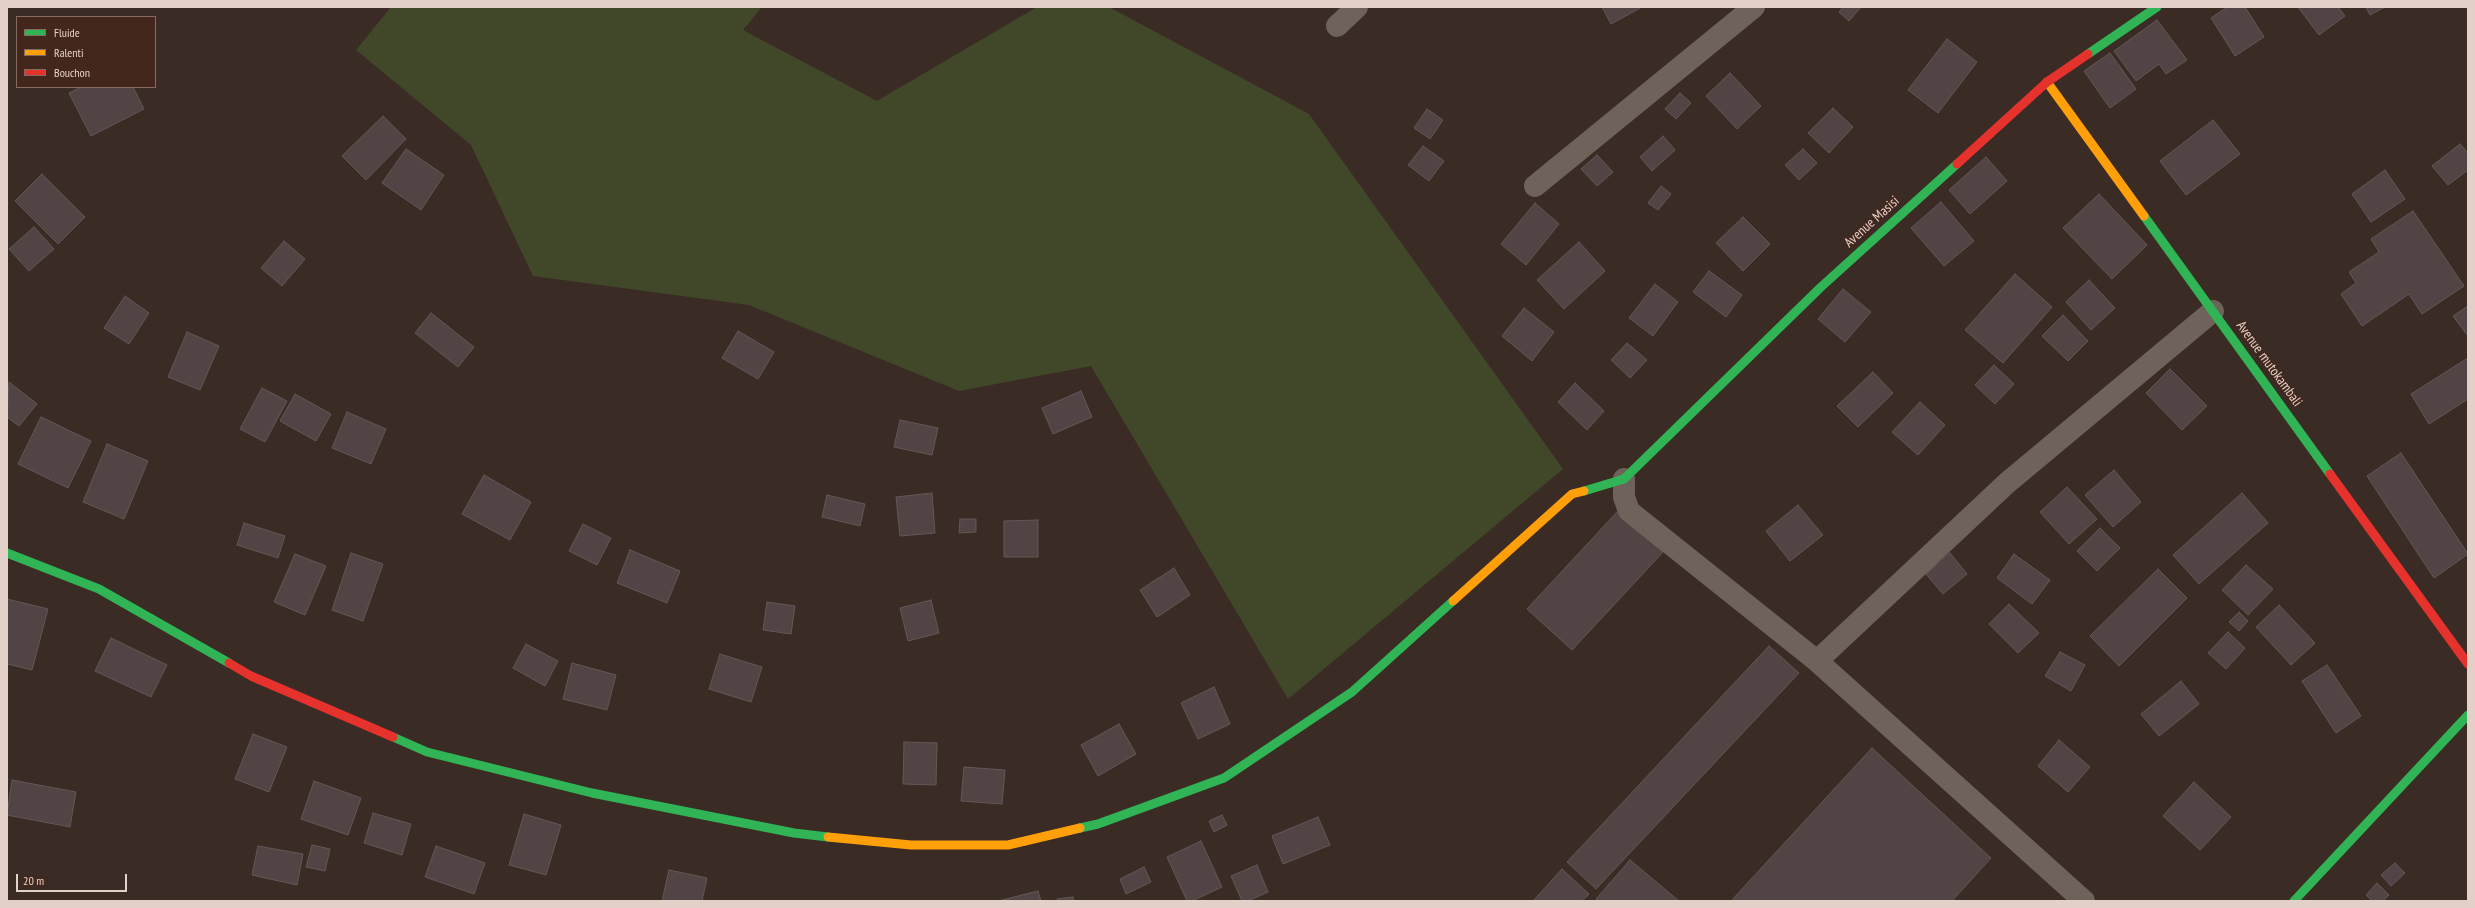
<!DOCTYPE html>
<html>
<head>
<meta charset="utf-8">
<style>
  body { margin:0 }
  #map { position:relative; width:2475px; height:908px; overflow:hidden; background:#3a2b25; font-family:"PT Sans Narrow",sans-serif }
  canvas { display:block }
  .frame { position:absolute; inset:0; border:8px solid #e3d0c8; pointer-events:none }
  .legend { position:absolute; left:16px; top:16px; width:140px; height:72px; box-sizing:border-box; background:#43271c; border:1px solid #836b61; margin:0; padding:5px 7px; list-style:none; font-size:12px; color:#e3d0c8 }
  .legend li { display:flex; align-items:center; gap:8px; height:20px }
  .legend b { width:20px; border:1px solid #836b61 }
  .scale { position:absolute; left:16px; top:874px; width:111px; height:18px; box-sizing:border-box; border:2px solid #e3d0c8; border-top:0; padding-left:5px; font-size:12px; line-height:14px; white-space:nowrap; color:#e3d0c8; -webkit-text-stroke:3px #43271c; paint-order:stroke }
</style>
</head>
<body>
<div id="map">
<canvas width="2475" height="908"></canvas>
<div class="frame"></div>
<ul class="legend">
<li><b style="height:5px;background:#30b455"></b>Fluide</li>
<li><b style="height:5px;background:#ff9f0a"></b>Ralenti</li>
<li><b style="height:5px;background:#e5322d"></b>Bouchon</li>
</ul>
<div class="scale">20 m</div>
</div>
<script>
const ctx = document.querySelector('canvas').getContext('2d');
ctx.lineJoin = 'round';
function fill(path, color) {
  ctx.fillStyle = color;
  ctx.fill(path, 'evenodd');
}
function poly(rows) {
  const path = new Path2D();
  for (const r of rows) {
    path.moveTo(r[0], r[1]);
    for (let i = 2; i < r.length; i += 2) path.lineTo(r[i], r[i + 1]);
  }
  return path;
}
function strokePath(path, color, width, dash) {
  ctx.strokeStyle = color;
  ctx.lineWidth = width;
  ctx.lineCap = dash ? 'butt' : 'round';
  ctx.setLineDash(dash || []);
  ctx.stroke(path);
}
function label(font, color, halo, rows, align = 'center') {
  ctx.font = font + ' "PT Sans Narrow",sans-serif';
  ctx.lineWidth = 3;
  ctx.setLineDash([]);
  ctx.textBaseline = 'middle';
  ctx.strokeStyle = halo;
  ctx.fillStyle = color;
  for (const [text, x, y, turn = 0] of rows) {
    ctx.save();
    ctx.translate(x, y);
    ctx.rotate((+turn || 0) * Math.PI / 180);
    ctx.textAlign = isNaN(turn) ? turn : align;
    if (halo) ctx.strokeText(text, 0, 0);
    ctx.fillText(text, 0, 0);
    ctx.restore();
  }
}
const green = poly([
  [391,7,762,7,743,30,877,101,1037,7,1109,7,1309,114,1563,469,1288,699,1091,366,959,391,749,305,533,276,471,145,356,50]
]);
const building = poly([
  [1602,7,1642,7,1611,24,1602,7],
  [1843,7,1861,7,1849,21,1839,12,1843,7],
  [2227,7,2245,7,2264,37,2235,56,2211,18,2227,7],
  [2298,7,2338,7,2345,16,2319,35,2298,7],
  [2366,7,2385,7,2370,15,2366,7],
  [2157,20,2187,60,2166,74,2159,64,2136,81,2114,51,2157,20],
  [1947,39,1977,62,1938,113,1908,90,1947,39],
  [2110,53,2136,89,2110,108,2084,71,2110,53],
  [1730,73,1761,106,1737,129,1706,96,1730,73],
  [81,87,133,87,144,109,91,136,69,93,81,87],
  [1680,93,1691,103,1676,119,1665,109,1680,93],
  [1833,108,1853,127,1829,153,1808,133,1833,108],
  [1427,109,1443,120,1430,139,1414,128,1427,109],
  [383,116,406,139,366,180,342,156,383,116],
  [2213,120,2240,154,2186,195,2160,161,2213,120],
  [1663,136,1675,150,1652,171,1640,157,1663,136],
  [2460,144,2468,153,2468,170,2448,185,2432,166,2460,144],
  [1423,146,1444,161,1429,181,1408,165,1423,146],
  [406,149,444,175,421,210,382,183,406,149],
  [1803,149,1817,163,1799,180,1785,165,1803,149],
  [1597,155,1613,172,1597,186,1581,169,1597,155],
  [1986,157,2007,181,1970,214,1949,190,1986,157],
  [2385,170,2405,199,2371,222,2352,194,2385,170],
  [42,174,85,217,58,244,15,201,42,174],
  [1661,186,1671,194,1658,210,1648,203,1661,186],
  [2099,194,2147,245,2112,279,2063,228,2099,194],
  [1941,202,1974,241,1944,266,1911,228,1941,202],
  [1535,203,1559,224,1526,265,1501,244,1535,203],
  [2413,211,2464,286,2422,314,2409,294,2362,326,2341,294,2356,283,2349,272,2379,252,2371,239,2413,211],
  [1743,217,1770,244,1743,271,1716,243,1743,217],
  [34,227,54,249,29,271,9,249,34,227],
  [284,241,305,259,282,286,261,268,284,241],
  [1579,242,1605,271,1564,309,1537,280,1579,242],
  [1709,271,1742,295,1726,317,1693,292,1709,271],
  [2015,274,2052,307,2003,363,1965,330,2015,274],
  [2089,280,2115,308,2091,330,2066,302,2089,280],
  [1655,284,1678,302,1653,336,1629,318,1655,284],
  [1843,289,1871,312,1845,342,1818,319,1843,289],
  [125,296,149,313,129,344,104,328,125,296],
  [2468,306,2468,336,2453,316,2468,306],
  [1524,308,1554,332,1532,361,1502,336,1524,308],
  [431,313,474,347,458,367,415,333,431,313],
  [2063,315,2088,341,2068,361,2042,336,2063,315],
  [738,331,774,352,758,379,722,358,738,331],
  [187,332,219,346,200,390,168,377,187,332],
  [1627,343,1647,360,1630,378,1611,360,1627,343],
  [2468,358,2468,399,2429,424,2411,394,2468,358],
  [1994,365,2014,384,1995,404,1975,385,1994,365],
  [2170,369,2207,406,2182,430,2146,393,2170,369],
  [1873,372,1893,393,1858,427,1837,406,1873,372],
  [9,382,37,404,19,426,7,417,9,382],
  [1575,383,1604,411,1587,430,1558,402,1575,383],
  [262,388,287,401,265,442,240,429,262,388],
  [1081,391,1092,417,1053,434,1042,408,1081,391],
  [295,394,331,414,316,441,280,421,295,394],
  [1920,402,1945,425,1918,455,1892,432,1920,402],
  [347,412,386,429,371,464,332,448,347,412],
  [41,417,91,441,68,488,18,464,41,417],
  [900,420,938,428,932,455,894,447,900,420],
  [107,444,148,461,124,519,83,502,107,444],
  [2401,453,2468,554,2434,578,2367,476,2401,453],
  [2114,470,2141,502,2113,527,2085,495,2114,470],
  [484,475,531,502,510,540,462,514,484,475],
  [2067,487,2097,519,2069,544,2040,512,2067,487],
  [932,493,935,533,900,536,896,497,932,493],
  [2242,493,2268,523,2199,584,2173,555,2242,493],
  [827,495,865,504,860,526,822,517,827,495],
  [1798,505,1823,535,1790,561,1766,531,1798,505],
  [1618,511,1663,552,1572,650,1527,609,1618,511],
  [960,519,976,519,976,532,959,533,960,519],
  [1038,520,1038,557,1004,557,1004,521,1038,520],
  [244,523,285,536,278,558,237,545,244,523],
  [583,524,611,538,597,565,569,551,583,524],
  [2100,528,2120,548,2097,571,2077,551,2100,528],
  [630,550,680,571,667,603,617,583,630,550],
  [351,553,383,564,363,621,332,610,351,553],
  [1950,553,1967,574,1943,594,1926,574,1950,553],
  [295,554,326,566,305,615,274,602,295,554],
  [2014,554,2050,580,2032,604,1997,578,2014,554],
  [2246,565,2273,589,2248,615,2222,590,2246,565],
  [1174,568,1190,595,1157,617,1140,590,1174,568],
  [2158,569,2187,598,2119,666,2090,636,2158,569],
  [7,599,48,609,32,670,7,664,7,599],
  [931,600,939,633,908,641,900,608,931,600],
  [767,602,795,606,791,634,763,630,767,602],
  [2009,604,2039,633,2018,653,1989,624,2009,604],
  [2279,605,2315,643,2291,665,2256,627,2279,605],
  [2239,612,2248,621,2239,631,2229,622,2239,612],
  [2228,632,2245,648,2226,669,2208,653,2228,632],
  [111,638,167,665,151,697,95,671,111,638],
  [526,644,558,661,545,686,513,668,526,644],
  [1769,646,1799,673,1596,889,1567,862,1769,646],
  [2060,652,2085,665,2071,691,2045,676,2060,652],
  [720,654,762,667,751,702,709,689,720,654],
  [572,663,616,675,607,710,563,699,572,663],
  [2327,665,2361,716,2336,733,2302,681,2327,665],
  [2181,681,2199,704,2159,736,2141,714,2181,681],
  [1214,687,1230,724,1198,739,1181,703,1214,687],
  [1119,724,1136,754,1098,776,1081,745,1119,724],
  [253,734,287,747,269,792,235,779,253,734],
  [2059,740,2090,767,2068,792,2038,766,2059,740],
  [904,742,937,743,936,785,903,784,904,742],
  [1872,748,1991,858,1952,901,1731,901,1872,748],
  [964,767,1005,770,1002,804,961,801,964,767],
  [12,780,76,792,70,827,7,815,12,780],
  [314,781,361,798,348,835,301,819,314,781],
  [2194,782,2231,817,2200,850,2163,816,2194,782],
  [373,813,411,824,402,855,364,843,373,813],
  [524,814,561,825,546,875,509,865,524,814],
  [1222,815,1227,825,1214,832,1209,821,1222,815],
  [1318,817,1330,845,1283,864,1272,836,1318,817],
  [1201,841,1222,887,1192,901,1187,901,1167,857,1201,841],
  [312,845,330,849,325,871,306,867,312,845],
  [258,846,303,854,297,885,252,875,258,846],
  [436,846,485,863,474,894,425,877,436,846],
  [1630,860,1679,901,1599,901,1596,899,1630,860],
  [2395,863,2405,873,2391,886,2381,875,2395,863],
  [1257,865,1268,892,1248,901,1242,901,1231,876,1257,865],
  [1144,867,1151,882,1126,894,1120,879,1144,867],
  [1562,869,1589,894,1582,901,1533,901,1562,869],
  [669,870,707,878,702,901,662,901,669,870],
  [2377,883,2389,895,2383,901,2372,901,2366,895,2377,883],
  [1038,891,1041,901,998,901,1038,891],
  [1073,897,1074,901,1058,901,1057,899,1073,897]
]);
const street = poly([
  [1337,26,1357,7],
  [1535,186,1754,7],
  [1624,479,1624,497,1629,511,1817,661,2084,901],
  [1817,661,2007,483,2213,311]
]);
const fast = poly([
  [2088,54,2157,7],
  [2144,216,2330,474],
  [1584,491,1624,479,1821,287,1957,164],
  [7,553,99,589,229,663],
  [393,737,427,752,592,793,794,833,828,837],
  [1080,828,1098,824,1224,778,1352,692,1453,601],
  [2294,901,2468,715]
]);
const slow = poly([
  [2047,82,2144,216],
  [1453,601,1572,494,1584,491],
  [828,837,911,845,1008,845,1080,828]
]);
const jam = poly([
  [1957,164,2047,82,2088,54],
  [2330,474,2468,664],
  [229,663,251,676,393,737]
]);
const streetNames = [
  ["Avenue Masisi",1872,222,-42],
  ["Avenue mutokambali",2269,364,54]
];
fill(green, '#41482a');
fill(building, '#524445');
strokePath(building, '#645758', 1);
strokePath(street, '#6e625b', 22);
strokePath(fast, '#30b455', 9);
strokePath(slow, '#ff9f0a', 9);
strokePath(jam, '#e5322d', 9);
label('14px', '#e3d0c8', '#43271c', streetNames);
</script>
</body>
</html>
